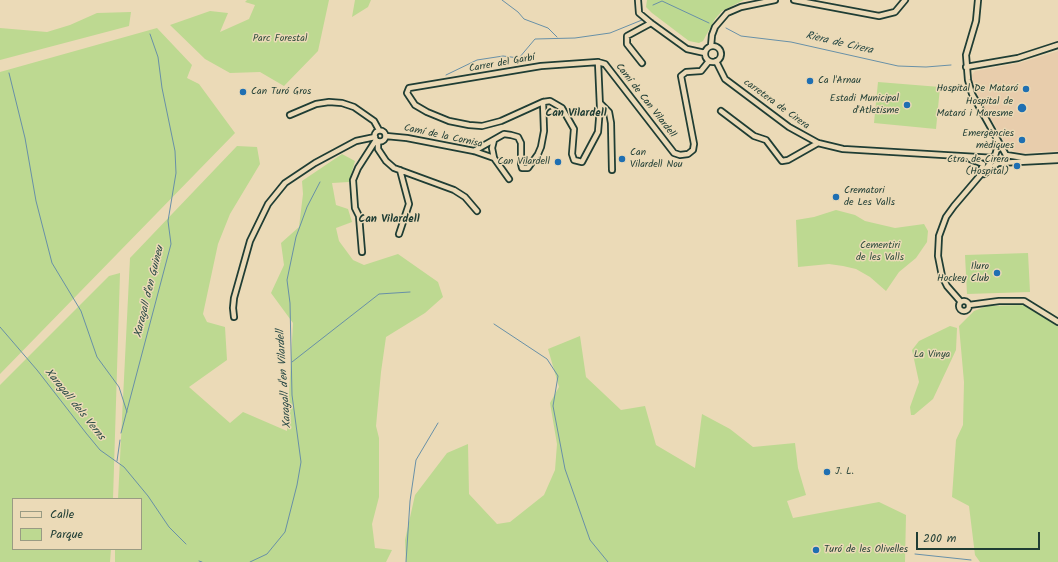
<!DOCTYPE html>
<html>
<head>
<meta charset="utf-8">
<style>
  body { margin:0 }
  #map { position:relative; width:1058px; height:562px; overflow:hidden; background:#ebdab7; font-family:Kalam,sans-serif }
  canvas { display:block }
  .legend { position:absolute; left:12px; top:498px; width:130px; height:52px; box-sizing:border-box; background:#ebdab7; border:1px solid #999b83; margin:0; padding:5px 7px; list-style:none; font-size:12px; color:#1f3d34 }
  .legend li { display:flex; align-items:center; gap:8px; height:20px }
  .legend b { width:20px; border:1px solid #999b83 }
  .scale { position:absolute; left:916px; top:532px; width:124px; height:18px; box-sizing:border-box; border:2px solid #1f3d34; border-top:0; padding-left:5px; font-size:12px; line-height:14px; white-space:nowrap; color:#1f3d34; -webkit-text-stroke:3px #ebdab7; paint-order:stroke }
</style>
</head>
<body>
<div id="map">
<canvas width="1058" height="562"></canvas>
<ul class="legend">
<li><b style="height:5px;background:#ebdab7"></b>Calle</li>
<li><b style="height:11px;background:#bdd991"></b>Parque</li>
</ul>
<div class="scale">200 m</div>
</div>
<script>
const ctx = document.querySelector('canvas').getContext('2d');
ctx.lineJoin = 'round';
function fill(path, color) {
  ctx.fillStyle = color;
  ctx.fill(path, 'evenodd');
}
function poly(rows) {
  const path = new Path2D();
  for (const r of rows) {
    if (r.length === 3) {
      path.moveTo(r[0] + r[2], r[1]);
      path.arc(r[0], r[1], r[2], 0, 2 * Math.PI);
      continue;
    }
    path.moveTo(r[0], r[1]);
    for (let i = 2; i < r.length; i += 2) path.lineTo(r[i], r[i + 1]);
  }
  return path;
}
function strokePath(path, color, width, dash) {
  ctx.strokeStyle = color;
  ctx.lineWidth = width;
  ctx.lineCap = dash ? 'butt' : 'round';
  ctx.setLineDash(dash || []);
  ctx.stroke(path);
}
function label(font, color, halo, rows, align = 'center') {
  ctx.font = font + ' Kalam,sans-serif';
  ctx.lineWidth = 3;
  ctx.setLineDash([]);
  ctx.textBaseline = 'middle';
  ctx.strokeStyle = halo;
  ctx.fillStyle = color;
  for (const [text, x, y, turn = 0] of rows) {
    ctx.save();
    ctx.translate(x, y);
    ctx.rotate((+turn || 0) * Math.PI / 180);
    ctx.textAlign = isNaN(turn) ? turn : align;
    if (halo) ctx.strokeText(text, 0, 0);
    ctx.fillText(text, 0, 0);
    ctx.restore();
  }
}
const built = poly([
  [1058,51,1058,151,1021,153,1013,151,1005,143,977,95,972,82,972,75,975,71,1019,63]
]);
const green = poly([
  [247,0,329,0,318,51,284,86,260,72,230,73,205,59,170,25,210,11,228,13,220,32,249,19,255,5,245,2],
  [355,0,371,0,368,7,352,17],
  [647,0,744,0,722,11,715,19,703,41,699,43,689,41,652,13,646,7],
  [131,12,129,26,0,60,0,28,47,32,70,25,97,13],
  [157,28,192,65,187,78,199,84,235,133,0,374,0,72],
  [878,82,940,87,936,129,874,123],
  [237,146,257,147,260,164,230,214,218,244,203,314,207,322,225,327,227,360,189,387,230,423,243,412,287,431,293,323,271,293,284,265,281,243,299,227,303,194,302,181,342,154,355,161,349,182,332,183,336,205,348,209,352,222,336,228,339,241,353,260,364,265,398,254,438,282,443,297,425,313,386,337,381,372,376,426,379,438,379,497,372,524,375,548,392,550,386,562,115,562,115,549,141,549,141,499,118,499,130,258],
  [836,210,855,215,865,221,895,228,924,224,928,231,927,242,916,258,899,272,886,291,870,277,856,269,843,266,829,264,798,267,796,220,814,217],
  [1028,253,1030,292,967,294,965,255],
  [120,273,113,499,13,499,13,549,111,549,110,562,0,562,0,385,109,276],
  [1024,305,1034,310,1058,327,1058,562,980,562,975,555,969,506,952,497,956,440,963,425,964,382,959,326,974,311,987,306],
  [950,326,957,328,956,350,933,399,914,415,911,415,910,407,919,382,912,350,919,341],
  [580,336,586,377,621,410,645,406,656,445,695,468,702,414,730,429,753,447,795,443,798,468,806,495,787,501,793,518,879,502,906,515,905,562,406,562,405,540,415,495,447,453,468,444,469,494,497,524,510,522,544,495,555,470,557,444,550,403,559,387,548,349]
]);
const stream = poly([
  [502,0,518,12,524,19,548,28,557,37],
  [653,5,662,1,709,23],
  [726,28,741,36,791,42,898,66,926,67,951,65],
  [9,73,25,138,36,201,52,263,81,311,97,357,119,387,127,412],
  [446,75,477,60,503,56,519,58,535,39,575,38,610,33,642,20],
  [494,324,547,359,558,376,553,406,565,469,590,540,608,562],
  [0,327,37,370,86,433,100,450,124,467,148,496,169,527,186,544],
  [292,362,379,294,410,292],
  [121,433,171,244,168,221,176,173,175,151,162,88,158,57,150,34],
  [117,461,120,440],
  [915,554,971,560],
  [199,561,202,562],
  [250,562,267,554,285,532,297,485,301,462,292,395,290,303,287,280,296,237,307,207,320,182],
  [406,562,410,501,416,460,438,423]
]);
const street = poly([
  [638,0,639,13,651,23,687,49,705,53],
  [794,0,879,16,895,12,905,0],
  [978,0,976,21,966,55,968,80,972,94,1006,155,1005,162],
  [713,54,8],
  [711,46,712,35,715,27,727,13,741,7,775,0],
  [716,61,725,79,789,127,818,143,843,149,994,158],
  [642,63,627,44,627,36,651,23],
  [966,67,1018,58,1058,45],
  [543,102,501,121,482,126,469,125,449,121,427,112,415,105,407,93,409,88,541,66,598,62],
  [600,103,609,112,611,123,612,170],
  [721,111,754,136,766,140,782,161,788,160,818,143],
  [290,115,316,104,329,102,342,103,354,107,374,121,379,130],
  [380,136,5.5],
  [386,136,407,138,474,151,494,158,509,179],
  [378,141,378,149,386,161,394,168,454,190,465,197,477,211],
  [474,151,504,134,511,135,518,137,521,143,521,164,522,168,528,168,538,154,541,147,544,131,543,102,550,101,562,108,574,129,572,154,574,160,582,162,598,132,600,107,598,62,605,64,674,153,680,155,688,154,693,150,694,144,681,76,686,72,701,71,709,61],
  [1006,155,1025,158,1058,156],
  [494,158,492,148,494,140],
  [970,159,983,164,981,171],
  [998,163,1058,160],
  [984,174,998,163],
  [399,234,409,204,400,170],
  [362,252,359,216,355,208,353,180,358,168,376,140],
  [964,306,5],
  [961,302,947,286,942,276,938,256,939,236,946,217,954,206,994,159,997,149,996,135],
  [969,305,999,301,1024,301,1058,322],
  [234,317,233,308,234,298,250,241,268,204,285,183,315,163,356,141,375,137]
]);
const markers = [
  [810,81,4,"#1f6fb2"],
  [1026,89,4,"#1f6fb2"],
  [243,92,4,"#1f6fb2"],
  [907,105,4,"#1f6fb2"],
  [1022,108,5,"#1f6fb2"],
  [1022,140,4,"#1f6fb2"],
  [622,159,4,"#1f6fb2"],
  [558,162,4,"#1f6fb2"],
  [1017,166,4,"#1f6fb2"],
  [836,197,4,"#1f6fb2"],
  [997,273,4,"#1f6fb2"],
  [827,472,4,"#1f6fb2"],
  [816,550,4,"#1f6fb2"]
];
const parkNames = [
  ["Parc Forestal",280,39],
  ["Cementiri",880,246],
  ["de les Valls",880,258],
  ["La Vinya",932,355]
];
const streetNames = [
  ["Carrer del Garbí",502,64,-10],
  ["Camí de Can Vilardell",645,101,52],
  ["carretera de Cirera",776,105,36],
  ["Camí de la Cornisa",443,137,12]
];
const poiNames = [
  ["Ca l'Arnau",818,81,"left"],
  ["Hospital De Mataró",1018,89],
  ["Can Turó Gros",251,92,"left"],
  ["Estadi Municipal",899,99],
  ["d'Atletisme",899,111],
  ["Hospital de",1013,102],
  ["Mataró i Maresme",1013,114],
  ["Emergències",1014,134],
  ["mèdiques",1014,146],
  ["Can",630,153,"left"],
  ["Vilardell Nou",630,165,"left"],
  ["Ctra. de Cirera",1009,160],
  ["(Hospital)",1009,172],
  ["Can Vilardell",550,162],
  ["Crematori",844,191,"left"],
  ["de Les Valls",844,203,"left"],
  ["Iluro",989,267],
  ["Hockey Club",989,279],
  ["J. L.",835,472,"left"],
  ["Turó de les Olivelles",824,550,"left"]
];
const waterNames = [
  ["Riera de Cirera",839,44,13],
  ["Xaragall d'en Guineu",150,292,-76],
  ["Xaragall d'en Vilardell",285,379,-94],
  ["Xaragall dels Verns",74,405,51]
];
const neighbourhoodNames = [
  ["Can Vilardell",576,114],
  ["Can Vilardell",389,220]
];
fill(built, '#e8cdac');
fill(green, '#bdd991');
strokePath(stream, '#6890a7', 1);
strokePath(street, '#1f3d34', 8);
strokePath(street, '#ebdab7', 4.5);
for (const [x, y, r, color] of markers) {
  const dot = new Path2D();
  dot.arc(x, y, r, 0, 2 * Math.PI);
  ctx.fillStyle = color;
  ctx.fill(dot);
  strokePath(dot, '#ebdab7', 1.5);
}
label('10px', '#2f4d3d', '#ebdab7', parkNames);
label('10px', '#1f3d34', '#ebdab7', streetNames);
label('10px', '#1f3d34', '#ebdab7', poiNames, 'right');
label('italic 11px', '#2b4b47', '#ebdab7', waterNames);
label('bold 11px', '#1f3d34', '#ebdab7', neighbourhoodNames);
</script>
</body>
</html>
